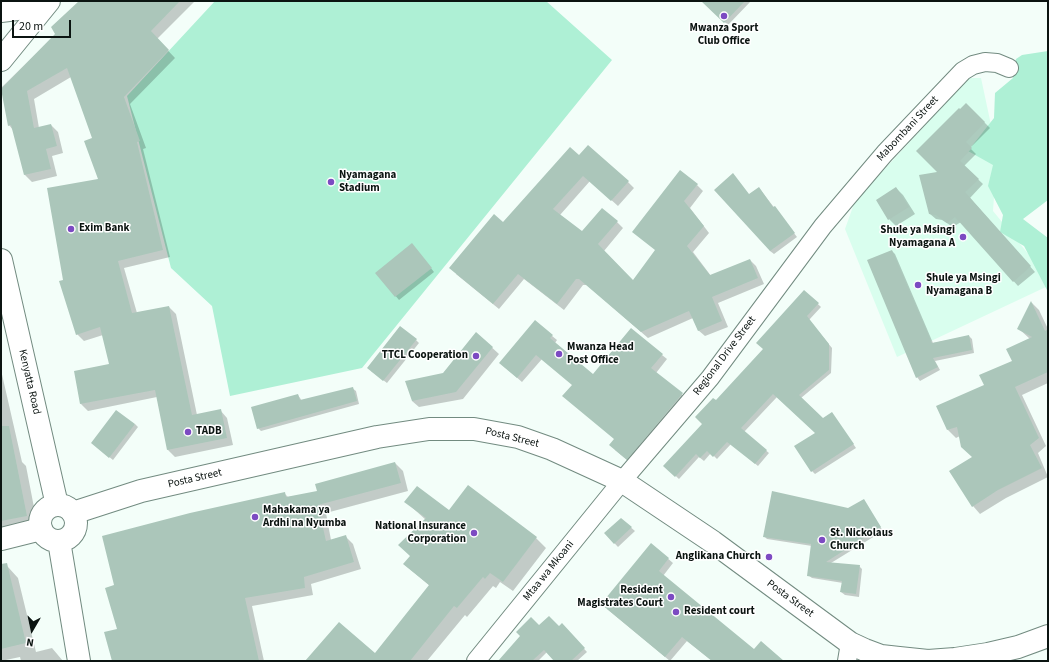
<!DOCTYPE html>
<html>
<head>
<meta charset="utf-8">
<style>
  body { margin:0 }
  #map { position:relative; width:1049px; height:662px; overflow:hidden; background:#f3fef9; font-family:"Source Sans 3",sans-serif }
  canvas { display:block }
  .frame { position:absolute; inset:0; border:2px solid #0b1411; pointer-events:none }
  .north { position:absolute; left:12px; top:610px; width:40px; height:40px; -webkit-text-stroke:3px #fff; paint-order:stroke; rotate:189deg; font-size:11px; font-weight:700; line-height:16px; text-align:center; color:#0b1411 }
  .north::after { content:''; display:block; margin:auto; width:14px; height:18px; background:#0b1411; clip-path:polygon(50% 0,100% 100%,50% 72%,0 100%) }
  .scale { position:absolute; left:12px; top:20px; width:59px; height:18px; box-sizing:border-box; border:2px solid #0b1411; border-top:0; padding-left:5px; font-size:12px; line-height:14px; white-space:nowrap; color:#0b1411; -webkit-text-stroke:3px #fff; paint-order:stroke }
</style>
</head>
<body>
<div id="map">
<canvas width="1049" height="662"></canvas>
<div class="frame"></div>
<div class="north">N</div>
<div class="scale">20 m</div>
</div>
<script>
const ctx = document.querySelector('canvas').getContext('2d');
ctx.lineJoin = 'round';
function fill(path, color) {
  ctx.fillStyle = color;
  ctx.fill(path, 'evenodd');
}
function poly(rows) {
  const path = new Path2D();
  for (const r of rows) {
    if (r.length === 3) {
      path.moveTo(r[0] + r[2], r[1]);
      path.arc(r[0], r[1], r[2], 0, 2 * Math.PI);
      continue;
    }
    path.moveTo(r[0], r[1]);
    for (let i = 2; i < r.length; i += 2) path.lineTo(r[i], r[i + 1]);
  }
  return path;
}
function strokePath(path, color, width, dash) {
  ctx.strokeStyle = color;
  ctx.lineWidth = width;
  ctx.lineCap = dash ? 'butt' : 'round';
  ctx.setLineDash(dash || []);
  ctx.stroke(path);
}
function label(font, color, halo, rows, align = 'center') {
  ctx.font = font + ' "Source Sans 3",sans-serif';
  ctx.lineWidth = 3;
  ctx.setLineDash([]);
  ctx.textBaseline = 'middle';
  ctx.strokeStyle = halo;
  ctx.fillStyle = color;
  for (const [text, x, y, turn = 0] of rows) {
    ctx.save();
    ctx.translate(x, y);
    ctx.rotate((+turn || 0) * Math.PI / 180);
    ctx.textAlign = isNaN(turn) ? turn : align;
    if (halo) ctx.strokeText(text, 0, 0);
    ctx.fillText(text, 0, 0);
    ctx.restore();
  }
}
const built = poly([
  [969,78,981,78,997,153,993,211,1048,278,1048,286,897,357,845,229,855,201]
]);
const green = poly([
  [215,1,546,1,612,60,362,368,230,396,212,306,171,268,127,96],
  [1048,51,1048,200,1023,219,1048,238,1048,292,1024,246,1000,232,1003,215,988,186,993,165,968,151,994,118,995,93,1013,78,1016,59,1022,55]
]);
const shadow = poly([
  [80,1,195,1,157,39,175,58,130,104,146,148,143,149,170,257,124,268,137,313,169,307,176,314,197,415,220,410,227,418,233,445,175,457,168,450,157,397,88,411,81,404,75,372,111,365,103,335,84,341,77,334,64,280,100,180,94,139,71,77,34,99,39,128,51,125,58,132,63,153,52,156,57,176,32,182,25,175,13,130,9,125,2,87,56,34],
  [718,1,751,1,728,25,710,9],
  [966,104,990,128,970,148,976,154,964,166,983,184,970,198,1035,272,1018,286,961,222,953,227,942,220,936,219,930,214,939,172,960,110],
  [579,157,628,182,634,188,618,206,590,181,560,215,582,232,602,209,617,222,623,228,604,251,633,281,656,250,634,232,697,185,703,191,690,208,709,233,693,252,711,276,750,260,756,266,764,284,718,303,728,327,705,336,698,330,693,318,648,338,587,285,583,285,564,310,524,279,499,309,456,274,504,224],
  [759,188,797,237,774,254,770,251,749,195],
  [896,188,903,195,915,214,896,226,889,219],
  [415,248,434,272,399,300,377,273],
  [892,251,895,254,933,343,969,336,972,339,974,353,935,361,940,370,920,381,917,377],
  [804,291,821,307,809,320,832,348,831,373,801,398,823,419,832,413,856,448,815,474,812,471,816,433,777,397,744,432,769,453,758,466,731,444,717,459,711,453,704,461,699,457,679,479,665,466,703,424,716,402,764,349],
  [1032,303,1039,310,1048,329,1048,383,1022,395,1046,446,1038,453,1048,477,1006,498,980,514,973,506,973,457,960,436,956,438,948,430,938,407,985,386,1013,361,1030,339,1018,328],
  [535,322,557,340,555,343,594,376,662,355,667,359,656,373,687,399,632,464,615,450,615,440,573,385,542,359,522,382,500,363],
  [476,333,499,354,463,399,419,407,412,401,443,374],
  [416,340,419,343,387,383,371,371],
  [1,370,22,462,26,466,38,528,1,535],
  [352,388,356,391,359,404,261,431,258,428,298,395,302,401],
  [135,424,138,427,113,460,92,443],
  [395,463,403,471,408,491,326,513,331,540,345,536,353,544,361,569,311,584,313,595,252,606,264,661,113,661,119,629,116,585,285,494,288,497,318,492],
  [863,500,883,531,831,563,859,566,862,569,859,597,845,595,841,592,843,583,812,578,808,575,812,546,767,539,764,536,848,509],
  [406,502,449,511,536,538,546,548,513,591,500,582,496,588,493,586,467,617,465,615,427,661,306,661,375,654,430,586,404,564,411,556,426,520],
  [621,519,635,531,618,547,605,533],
  [651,544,673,563,663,576,754,650,782,661,712,661,687,641,670,661,607,609],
  [1,567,8,567,18,578,36,652,52,648,63,661,21,661,20,657,1,661],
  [562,625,587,652,577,661,556,661,547,652,538,661,499,661]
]);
const building = poly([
  [79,1,180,1,151,31,169,50,124,97,140,141,137,142,163,250,118,261,132,313,169,306,192,415,221,409,227,438,167,450,155,390,80,404,74,371,109,364,100,327,76,335,59,281,63,280,47,188,98,179,84,141,92,138,67,68,27,91,34,128,51,124,57,146,46,149,51,169,24,175,11,125,8,126,1,89,55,34,51,27],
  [701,1,745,1,724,23],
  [966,103,985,122,966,142,972,148,960,161,979,179,965,192,1031,266,1013,282,955,217,947,223,936,215,929,214,919,175,937,172,916,151,959,108,960,109],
  [588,145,629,181,611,201,583,176,553,209,582,231,602,208,618,221,598,244,633,280,655,250,632,232,680,170,698,184,684,201,704,226,687,246,710,275,750,259,758,278,712,297,722,321,698,331,689,311,641,332,579,279,576,279,557,304,518,274,493,304,449,268,494,214,503,222,570,147,579,155],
  [733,173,749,194,759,187,773,207,775,206,795,233,770,251,714,190],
  [896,187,909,207,888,220,876,200],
  [412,243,432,268,395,297,375,273],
  [892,250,932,343,969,335,972,350,933,358,938,367,916,378,867,260],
  [804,290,819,303,807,316,829,344,829,370,799,395,823,418,832,412,854,444,811,472,794,446,815,433,773,394,741,428,767,450,755,464,727,442,713,457,707,451,700,458,696,454,675,477,663,466,702,424,695,417,713,398,716,400,763,349,756,343],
  [1031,301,1045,331,1048,329,1048,372,1015,387,1039,438,1030,445,1042,468,998,490,972,507,949,471,972,457,961,447,957,427,947,430,936,406,984,385,979,375,1012,361,1006,349,1032,337,1017,329],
  [535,320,553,335,550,338,593,374,631,328,663,354,651,368,683,393,627,460,609,445,614,439,562,396,572,385,536,355,517,378,499,363],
  [400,326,417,339,383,381,367,368],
  [476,332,493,347,456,392,412,401,405,381,443,373],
  [353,387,357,401,257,429,251,407,298,394,300,400],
  [116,410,135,424,109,458,91,443],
  [1,426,9,426,27,516,1,521],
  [395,462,401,483,318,505,326,541,346,535,354,562,304,577,305,588,245,598,259,661,112,661,104,632,117,629,105,588,114,585,102,536,190,513,285,492,286,497,317,491,315,484],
  [468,485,537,537,503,582,490,573,485,579,483,577,457,608,454,606,410,661,305,661,339,622,375,653,429,585,403,564,410,556,398,545,426,518,404,502,417,486,449,510],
  [772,491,848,508,864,499,881,527,826,562,860,565,856,594,840,592,842,581,807,576,811,544,763,537],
  [621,518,632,527,614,544,604,533],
  [651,543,669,558,659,571,754,649,761,641,784,661,712,661,682,637,665,657,601,604],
  [7,563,26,643,1,649,1,564],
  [549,616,559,626,562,623,585,648,571,661,554,661,544,650,532,661,498,661,520,636,516,632,531,617,539,625]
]);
const street = poly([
  [476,661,622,481,710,378,823,226,885,153,963,71,973,65,985,62,997,63,1009,68],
  [847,661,850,643]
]);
const secondary = poly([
  [1,11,17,9,40,1],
  [1,60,49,1],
  [73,513,141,491,377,437,429,429,474,429,518,437,552,449,622,481,713,542,850,643,865,650,881,656,899,658,928,661,955,659,988,654,1018,647,1048,636],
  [1,539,41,529]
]);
const highway = poly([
  [1,260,57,505],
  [58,523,18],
  [59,541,79,661]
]);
const markers = [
  [724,16,4,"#7c4ac2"],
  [331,182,4,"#7c4ac2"],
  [71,229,4,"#7c4ac2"],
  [963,237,4,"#7c4ac2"],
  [918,285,4,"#7c4ac2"],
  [559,354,4,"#7c4ac2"],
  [476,356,4,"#7c4ac2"],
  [188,432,4,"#7c4ac2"],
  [255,517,4,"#7c4ac2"],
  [474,533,4,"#7c4ac2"],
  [822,540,4,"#7c4ac2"],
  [769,557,4,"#7c4ac2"],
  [671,597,4,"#7c4ac2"],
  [676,612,4,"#7c4ac2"]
];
const poiNames = [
  ["Mwanza Sport",724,29,"center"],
  ["Club Office",724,42,"center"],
  ["Nyamagana",339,176],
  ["Stadium",339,189],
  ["Exim Bank",79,229],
  ["Shule ya Msingi",955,231,"right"],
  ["Nyamagana A",955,244,"right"],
  ["Shule ya Msingi",926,279],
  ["Nyamagana B",926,292],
  ["Mwanza Head",567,348],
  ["Post Office",567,361],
  ["TTCL Cooperation",468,356,"right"],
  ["TADB",196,432],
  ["Mahakama ya",263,511],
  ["Ardhi na Nyumba",263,524],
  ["National Insurance",466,527,"right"],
  ["Corporation",466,540,"right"],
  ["St. Nickolaus",830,534],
  ["Church",830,547],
  ["Anglikana Church",761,557,"right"],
  ["Resident",663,591,"right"],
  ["Magistrates Court",663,604,"right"],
  ["Resident court",684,612]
];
const streetNames = [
  ["Mabombani Street",908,129,-47],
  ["Regional Drive Street",725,356,-53],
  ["Kenyatta Road",29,382,77],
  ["Posta Street",512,438,14],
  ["Posta Street",195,479,-13],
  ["Mtaa wa Mkoani",549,571,-51],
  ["Posta Street",790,599,36]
];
fill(built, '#d9feee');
fill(green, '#aef0d5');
fill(shadow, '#0003');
fill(building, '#abc6ba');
strokePath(street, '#728b80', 20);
strokePath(secondary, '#728b80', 24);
strokePath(highway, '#728b80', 24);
strokePath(street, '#fff', 18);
strokePath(secondary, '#fff', 22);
strokePath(highway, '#fff', 22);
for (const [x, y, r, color] of markers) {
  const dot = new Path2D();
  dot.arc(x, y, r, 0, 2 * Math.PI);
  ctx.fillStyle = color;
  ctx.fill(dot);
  strokePath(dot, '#fff', 1.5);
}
label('bold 11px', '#0b1411', '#fff', poiNames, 'left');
label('11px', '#0b1411', '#fff', streetNames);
</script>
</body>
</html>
